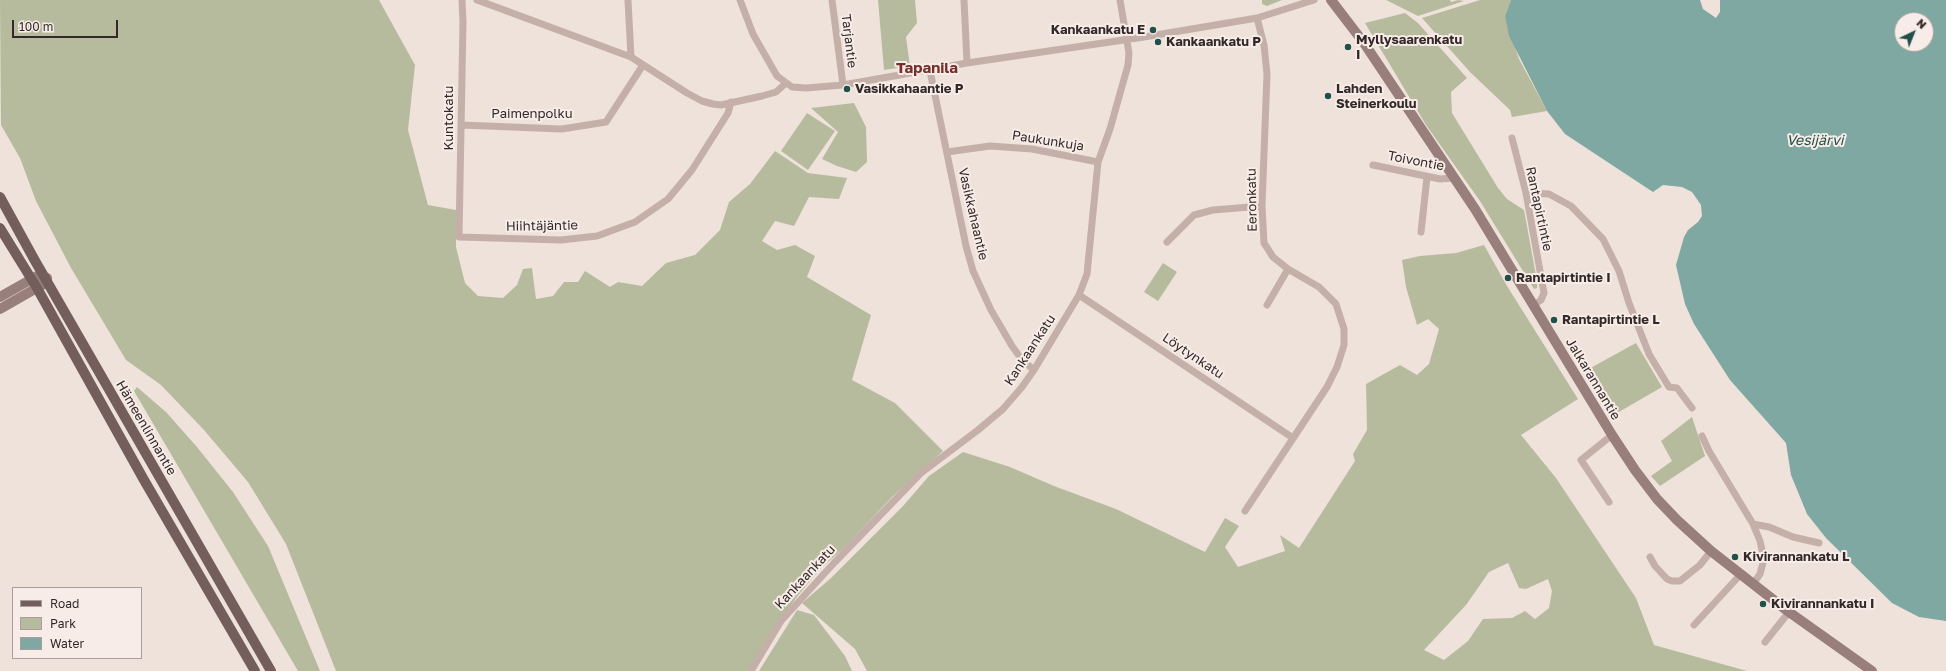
<!DOCTYPE html>
<html>
<head>
<meta charset="utf-8">
<style>
  body { margin:0 }
  #map { position:relative; width:1946px; height:671px; overflow:hidden; background:#eee2db; font-family:"Golos Text",sans-serif }
  canvas { display:block }
  .legend { position:absolute; left:12px; top:587px; width:130px; height:72px; box-sizing:border-box; background:#f7ece7; border:1px solid #a99e9b; margin:0; padding:5px 7px; list-style:none; font-size:12px; color:#332928 }
  .legend li { display:flex; align-items:center; gap:8px; height:20px }
  .legend b { width:20px; border:1px solid #a99e9b }
  .north { position:absolute; left:1894px; top:12px; width:40px; height:40px; box-sizing:border-box; background:#f7ece7; border:1px solid #a99e9b; border-radius:50%; rotate:43deg; font-size:11px; font-weight:700; line-height:16px; text-align:center; color:#332928 }
  .north::after { content:''; display:block; margin:auto; width:14px; height:18px; background:#224f49; clip-path:polygon(50% 0,100% 100%,50% 72%,0 100%) }
  .scale { position:absolute; left:12px; top:20px; width:106px; height:18px; box-sizing:border-box; border:2px solid #332928; border-top:0; padding-left:5px; font-size:12px; line-height:14px; white-space:nowrap; color:#332928; -webkit-text-stroke:3px #f7ece7; paint-order:stroke }
</style>
</head>
<body>
<div id="map">
<canvas width="1946" height="671"></canvas>
<ul class="legend">
<li><b style="height:5px;background:#735e5b"></b>Road</li>
<li><b style="height:11px;background:#b7bb9d"></b>Park</li>
<li><b style="height:11px;background:#7ea8a1"></b>Water</li>
</ul>
<div class="north">N</div>
<div class="scale">100 m</div>
</div>
<script>
const ctx = document.querySelector('canvas').getContext('2d');
ctx.lineJoin = 'round';
function fill(path, color) {
  ctx.fillStyle = color;
  ctx.fill(path, 'evenodd');
}
function poly(rows) {
  const path = new Path2D();
  for (const r of rows) {
    path.moveTo(r[0], r[1]);
    for (let i = 2; i < r.length; i += 2) path.lineTo(r[i], r[i + 1]);
  }
  return path;
}
function strokePath(path, color, width, dash) {
  ctx.strokeStyle = color;
  ctx.lineWidth = width;
  ctx.lineCap = dash ? 'butt' : 'round';
  ctx.setLineDash(dash || []);
  ctx.stroke(path);
}
function label(font, color, halo, rows, align = 'center') {
  ctx.font = font + ' "Golos Text",sans-serif';
  ctx.lineWidth = 4;
  ctx.setLineDash([]);
  ctx.textBaseline = 'middle';
  ctx.strokeStyle = halo;
  ctx.fillStyle = color;
  for (const [text, x, y, turn = 0] of rows) {
    ctx.save();
    ctx.translate(x, y);
    ctx.rotate((+turn || 0) * Math.PI / 180);
    ctx.textAlign = isNaN(turn) ? turn : align;
    if (halo) ctx.strokeText(text, 0, 0);
    ctx.fillText(text, 0, 0);
    ctx.restore();
  }
}
const green = poly([
  [0,0,379,0,415,65,408,130,428,205,456,210,456,247,465,283,478,296,503,298,517,285,523,269,532,268,536,299,553,296,564,282,578,282,585,271,610,287,618,282,642,286,666,263,695,255,720,230,729,202,750,184,775,151,808,173,847,178,839,199,809,197,794,226,775,221,762,241,777,250,795,245,815,256,807,277,871,315,852,380,895,403,943,451,893,496,845,547,820,569,796,598,748,671,336,671,286,544,248,482,204,430,161,385,126,360,71,268,36,201,20,158,1,125],
  [878,0,915,0,917,23,906,37,910,66,884,70],
  [1262,0,1282,0,1267,6,1262,4],
  [1386,0,1450,0,1451,2,1458,0,1464,1,1418,16],
  [1480,0,1511,0,1505,16,1519,59,1547,111,1512,117,1510,110,1470,72,1422,18],
  [1405,13,1418,23,1467,78,1451,92,1452,113,1498,188,1507,199,1524,210,1537,281,1537,288,1534,289,1480,201,1426,125,1365,23],
  [854,103,866,127,867,162,856,172,837,166,822,159,838,132,811,108],
  [807,113,835,131,808,170,781,151],
  [1484,245,1507,286,1578,399,1521,435,1556,478,1636,598,1654,645,1747,671,867,671,855,649,802,603,831,578,903,506,929,476,963,452,1010,467,1054,486,1116,509,1205,552,1225,518,1239,526,1225,547,1238,567,1285,551,1280,535,1299,548,1355,461,1353,454,1367,430,1366,384,1400,365,1417,375,1429,364,1439,329,1428,319,1417,325,1406,287,1402,260,1420,256,1456,253],
  [1508,563,1519,588,1526,589,1548,579,1552,591,1549,608,1535,619,1525,611,1512,618,1483,619,1468,641,1444,660,1424,650,1466,605,1489,572],
  [1163,263,1177,272,1158,301,1144,292],
  [1636,343,1662,387,1612,416,1585,371],
  [137,387,166,412,197,447,233,492,268,546,320,671,298,671,134,391],
  [1692,417,1705,456,1660,486,1651,476,1672,461,1661,441],
  [797,610,814,615,845,656,852,671,759,671]
]);
const water = poly([
  [1511,0,1700,0,1703,9,1716,18,1720,12,1720,0,1946,0,1946,621,1919,617,1892,603,1826,538,1807,514,1791,475,1786,443,1730,380,1694,324,1685,304,1676,265,1684,237,1688,230,1698,222,1702,216,1701,205,1692,192,1682,187,1663,185,1653,192,1565,134,1547,111,1509,36,1505,16],
  [1902,20,1926,20,1926,44,1902,44]
]);
const street = poly([
  [462,0,463,22,459,237,561,240,597,236,635,222,668,199,692,170,728,113,731,102],
  [477,0,631,57,687,93,702,101,713,104,721,105,762,96,776,92,786,83],
  [628,0,631,57],
  [740,0,753,34,777,76,792,87,806,88,843,85,967,63,1144,37,1257,18,1314,0],
  [832,0,843,85],
  [964,0,967,63],
  [930,71,966,246,973,271,991,310,1012,346,1022,360,1034,370],
  [461,125,562,129,606,122,643,65],
  [1512,138,1526,193,1544,293,1541,300,1534,305],
  [947,152,990,146,1032,149,1098,162],
  [1373,165,1440,179,1454,178],
  [1526,193,1549,194,1571,206,1603,239,1619,271,1629,303,1649,354,1669,387,1677,388,1692,408],
  [1421,232,1427,177],
  [1167,242,1194,215,1213,210,1262,206],
  [1079,295,1293,438],
  [1267,305,1288,269],
  [1702,436,1709,451,1753,524,1760,541,1764,559,1760,574,1753,584],
  [1609,502,1581,460,1612,435],
  [1245,511,1327,387,1337,367,1344,345,1344,329,1336,304,1319,287,1288,269,1273,257,1264,243,1262,206,1267,74,1264,45,1257,18],
  [1753,524,1769,527,1793,537,1819,543],
  [1650,557,1655,566,1667,579,1672,581,1680,581,1700,565,1711,551],
  [1694,625,1741,574],
  [1765,642,1789,612],
  [751,671,781,621,834,563,921,473,978,430,1003,409,1022,387,1034,370,1079,295,1087,274,1098,162,1110,129,1128,65,1129,53,1120,0]
]);
const secondary = poly([
  [1331,0,1364,43,1475,209,1612,435,1635,470,1657,499,1677,520,1711,551,1789,612,1872,671],
  [0,297,37,276,47,278,42,285,0,309]
]);
const primary = poly([
  [0,197,34,259,271,671],
  [0,228,37,288,144,480,255,671]
]);
const markers = [
  [1153,30,4,"#224f49"],
  [1158,42,4,"#224f49"],
  [1348,47,4,"#224f49"],
  [847,89,4,"#224f49"],
  [1328,96,4,"#224f49"],
  [1508,278,4,"#224f49"],
  [1554,320,4,"#224f49"],
  [1735,557,4,"#224f49"],
  [1763,604,4,"#224f49"]
];
const poiNames = [
  ["Kankaankatu E",1145,30,"right"],
  ["Myllysaarenkatu",1356,40],
  ["I",1356,55],
  ["Kankaankatu P",1166,42],
  ["Vasikkahaantie P",855,89],
  ["Lahden",1336,89],
  ["Steinerkoulu",1336,104],
  ["Rantapirtintie I",1516,278],
  ["Rantapirtintie L",1562,320],
  ["Kivirannankatu L",1743,557],
  ["Kivirannankatu I",1771,604]
];
const streetNames = [
  ["Tarjantie",849,41,83],
  ["Paimenpolku",532,114],
  ["Kuntokatu",449,118,-90],
  ["Paukunkuja",1048,141,9],
  ["Toivontie",1416,161,11],
  ["Eeronkatu",1252,200,-91],
  ["Rantapirtintie",1539,209,78],
  ["Vasikkahaantie",973,214,77],
  ["Hiihtäjäntie",542,226,-1],
  ["Kankaankatu",1030,350,-57],
  ["Löytynkatu",1193,356,34],
  ["Jalkarannantie",1593,379,59],
  ["Hämeenlinnantie",146,428,60],
  ["Kankaankatu",805,577,-47]
];
const waterNames = [
  ["Vesijärvi",1815,141]
];
const quarterNames = [
  ["Tapanila",927,68]
];
fill(green, '#b7bb9d');
fill(water, '#7ea8a1');
strokePath(street, '#c5b0a9', 7);
strokePath(secondary, '#987f7b', 10);
strokePath(primary, '#735e5b', 10);
for (const [x, y, r, color] of markers) {
  const dot = new Path2D();
  dot.arc(x, y, r, 0, 2 * Math.PI);
  ctx.fillStyle = color;
  ctx.fill(dot);
  strokePath(dot, '#f7ece7', 1.5);
}
label('bold 13px', '#332928', '#f7ece7', poiNames, 'left');
label('13px', '#332928', '#f7ece7', streetNames);
label('italic 14px', '#224f49', '#f7ece7', waterNames);
label('bold 15px', '#782e2b', '#f7ece7', quarterNames);
</script>
</body>
</html>
